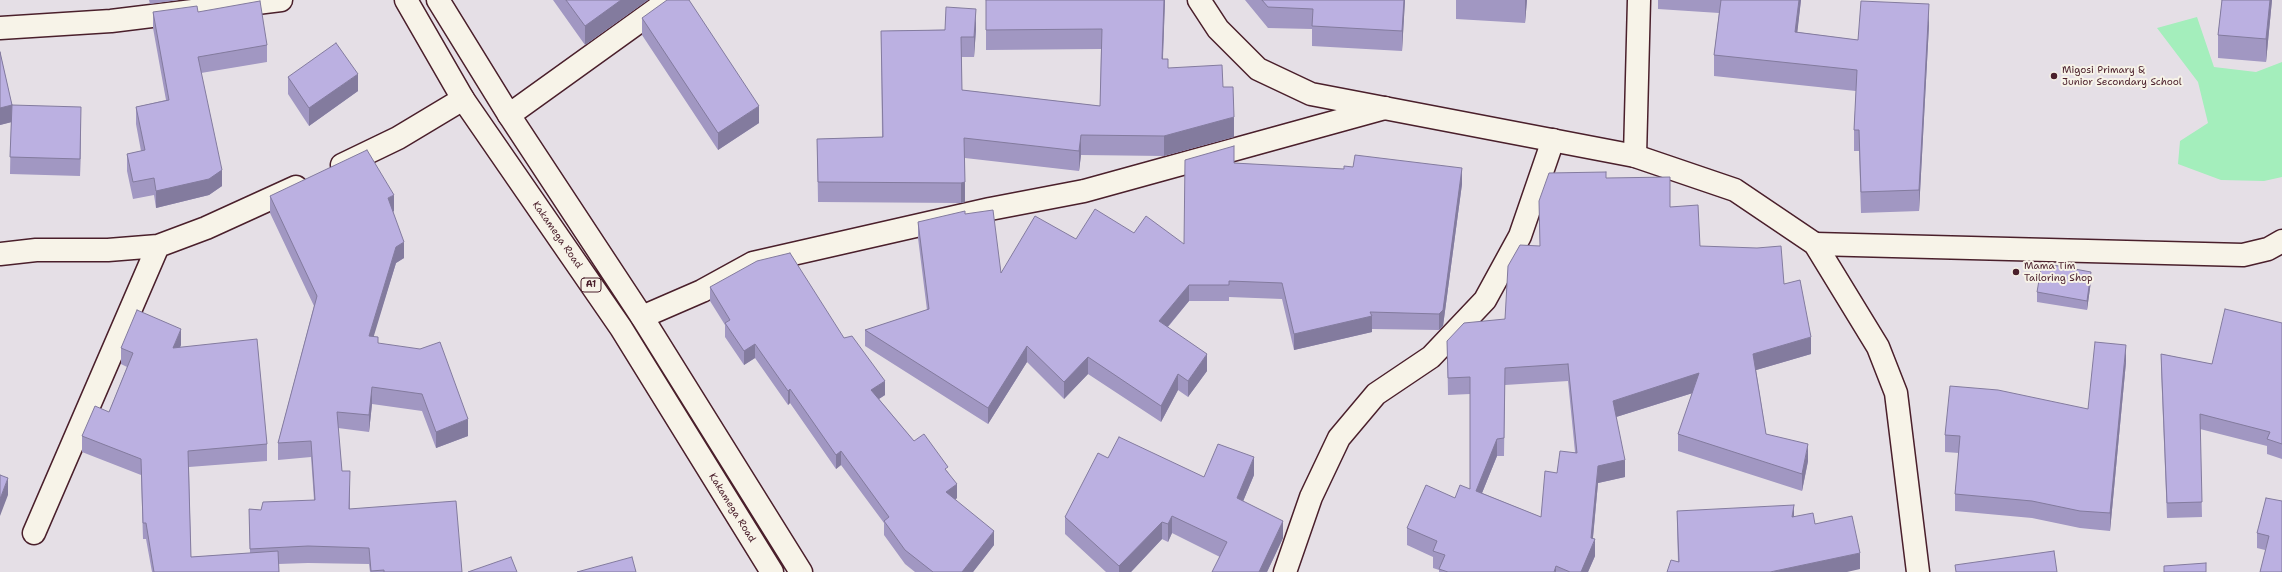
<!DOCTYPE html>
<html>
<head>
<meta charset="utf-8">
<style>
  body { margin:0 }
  canvas { display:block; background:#e5dfe6 }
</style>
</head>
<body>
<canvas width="2282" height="572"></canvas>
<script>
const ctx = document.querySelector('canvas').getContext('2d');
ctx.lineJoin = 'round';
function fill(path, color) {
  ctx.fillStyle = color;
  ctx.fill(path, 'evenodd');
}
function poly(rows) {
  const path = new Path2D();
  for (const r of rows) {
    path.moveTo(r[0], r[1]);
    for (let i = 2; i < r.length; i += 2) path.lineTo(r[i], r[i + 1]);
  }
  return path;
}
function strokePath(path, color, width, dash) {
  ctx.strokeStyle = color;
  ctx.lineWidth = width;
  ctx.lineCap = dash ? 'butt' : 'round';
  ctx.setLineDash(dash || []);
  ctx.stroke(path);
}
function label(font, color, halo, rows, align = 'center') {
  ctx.font = font + ' "Shantell Sans",sans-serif';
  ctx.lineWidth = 4;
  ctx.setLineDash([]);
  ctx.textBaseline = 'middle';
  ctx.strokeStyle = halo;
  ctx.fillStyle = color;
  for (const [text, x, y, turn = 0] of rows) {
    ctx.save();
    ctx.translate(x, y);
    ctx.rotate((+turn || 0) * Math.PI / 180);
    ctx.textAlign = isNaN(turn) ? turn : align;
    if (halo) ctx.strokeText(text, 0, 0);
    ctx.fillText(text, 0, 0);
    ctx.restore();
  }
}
const green = poly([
  [2197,17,2214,67,2256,72,2282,62,2282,177,2264,181,2221,180,2178,164,2180,141,2208,123,2198,82,2157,28]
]);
const street = poly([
  [0,28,111,21,281,0],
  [509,115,669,0],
  [1635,156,1639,0],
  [342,165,398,138,463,99],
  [1815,244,2243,255,2268,249,2282,241],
  [0,254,36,250,108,250,158,246,206,228,296,187],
  [642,317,702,291,753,263,990,209,1084,191,1385,108],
  [34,533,158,246],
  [1285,572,1311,497,1339,438,1376,394,1431,357,1485,300,1520,236,1553,140]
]);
const secondary = poly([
  [1199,0,1218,29,1258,69,1311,94,1635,156,1735,190,1815,244,1878,347,1896,393,1918,572]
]);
const highway = poly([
  [406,0,463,99,621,328,772,572],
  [438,0,509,115,642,317,801,572]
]);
const wall = poly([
  [149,0,179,0,150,4],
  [553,0,648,0,585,45],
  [986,0,1165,0,1163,59,1168,68,1223,87,1234,137,1164,156,1081,155,1079,171,965,158,965,202,961,203,818,202,817,139,882,137,881,31,976,29,974,57,962,57,962,90,1100,106,1101,49,986,50],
  [1245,0,1405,0,1402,51,1312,46,1312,29,1268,28],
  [1456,0,1527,0,1525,23,1456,19],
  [1658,0,1801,0,1797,32,1858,40,1929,25,1919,211,1861,213,1859,151,1854,151,1854,130,1856,91,1714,76,1714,55,1719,13,1658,9],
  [2222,0,2272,0,2266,62,2218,58,2218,35],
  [153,12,198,12,267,45,267,62,201,73,222,186,209,195,156,208,154,195,133,199,127,171,127,154,141,151,136,124,136,107,166,100,153,28],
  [642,18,759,123,718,150,642,35],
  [0,52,12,105,81,124,80,176,10,174,11,122,0,125],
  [288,77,358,91,309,126,288,94],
  [1234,163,1462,184,1443,326,1439,330,1372,329,1372,332,1294,350,1282,299,1229,297,1229,301,1189,301,1168,327,1207,371,1188,397,1178,390,1161,422,1088,374,1064,399,1027,362,988,424,865,346,865,330,927,310,918,238,918,222,965,214,1001,273,1076,239,1134,233,1184,244],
  [1606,178,1670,207,1700,246,1784,284,1811,354,1756,370,1766,434,1808,461,1802,491,1678,451,1678,434,1693,393,1616,417,1625,477,1598,483,1593,538,1595,556,1588,572,1439,572,1439,570,1433,568,1433,557,1407,545,1407,528,1470,489,1470,394,1448,395,1447,341,1505,319,1540,246,1539,201],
  [1568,381,1575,452,1557,473,1541,517,1482,493,1497,456,1504,456,1505,385],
  [270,196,394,211,393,212,404,258,396,263,373,336,378,344,468,436,436,448,422,411,372,404,369,432,338,428,342,471,350,488,350,509,462,572,370,572,369,564,308,563,278,564,279,572,152,572,146,539,143,539,141,475,82,452,82,436,109,412,127,367,121,364,121,348,181,345,180,347,267,444,267,461,189,467,191,557,250,553,249,509,261,510,314,500,311,457,278,460,278,443,314,306,270,213],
  [2091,281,2087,310,2037,302,2037,292],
  [710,287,844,338,885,395,879,399,914,441,948,472,957,498,955,500,994,545,973,572,915,572,905,564,884,535,884,523,841,465,836,469,790,403,788,405,755,358,744,365,725,337,725,325,710,301],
  [2282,323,2282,459,2267,454,2267,446,2200,429,2202,517,2167,518,2161,369,2161,354,2212,364],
  [2126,362,2110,531,2080,528,2032,518,1955,511,1955,494,1959,453,1945,452,1945,435,2088,409],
  [1108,458,1204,477,1254,475,1243,501,1283,538,1267,572,1212,572,1220,557,1172,533,1168,542,1162,539,1131,572,1106,572,1065,534,1065,517],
  [2282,501,2265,550,2257,548,2257,533],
  [1677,511,1794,516,1815,524,1860,569,1667,572,1678,562,1677,528]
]);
const shadedWall = poly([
  [621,0,648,0,585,45,585,26],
  [1164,0,1165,0,1162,79,1162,59],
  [1404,0,1405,0,1402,51,1402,31],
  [1525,0,1527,0,1525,23],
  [1799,0,1801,0,1795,53,1795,32],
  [2270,0,2272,0,2266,62,2266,39],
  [1929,4,1929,25,1919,211,1919,190],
  [976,9,976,29,974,57,974,37],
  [358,74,358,91,309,126,309,108],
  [12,105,12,122,0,125,0,108],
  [759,106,759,123,718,150,718,133],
  [81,107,81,124,80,176,80,159],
  [1234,117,1234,137,1164,156,1164,136],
  [1081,135,1081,155,1079,171,1079,151],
  [1462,168,1462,184,1443,326,1439,330,1439,314],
  [222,170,222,186,209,195,156,208,156,191],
  [965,182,965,202,961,203,961,183],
  [394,195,394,211,388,214,388,198],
  [404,242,404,258,396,263,369,352,369,336,396,247],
  [2091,272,2091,281,2087,310,2087,301],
  [1189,285,1189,301,1159,337,1159,321],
  [1372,316,1372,332,1294,350,1294,334],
  [181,329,181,345,173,364,173,348],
  [1811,337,1811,354,1753,371,1753,354],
  [755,344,755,358,744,365,744,351],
  [2126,345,2126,362,2110,531,2110,513],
  [1027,346,1027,362,988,424,988,408],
  [1207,354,1207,371,1188,397,1188,381],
  [1088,357,1088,374,1064,399,1064,382],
  [1699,373,1699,391,1613,418,1613,401],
  [1178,374,1178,390,1161,422,1161,406],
  [885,381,885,395,871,404,871,390],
  [372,387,372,404,369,432,369,415],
  [790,389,790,403,788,405,788,391],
  [468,419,468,436,436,448,436,432],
  [1497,439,1497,456,1476,508,1476,491],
  [1808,444,1808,461,1802,491,1802,474],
  [841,451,841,465,836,469,836,455],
  [1254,457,1254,475,1237,516,1237,498],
  [1625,460,1625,477,1598,483,1592,547,1595,539,1595,556,1588,572,1581,572,1591,538,1598,466],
  [8,478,8,495,0,516,0,499],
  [957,484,957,498,946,506,946,492],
  [1794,505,1794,522,1792,517],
  [1172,516,1172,533,1168,542,1168,524],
  [1283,521,1283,538,1267,572,1259,572],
  [1162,522,1162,539,1131,572,1119,572,1119,566],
  [994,531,994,545,973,572,962,572],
  [1860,553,1860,569,1847,572,1770,572],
  [1556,566,1556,572,1554,572]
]);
const building = poly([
  [566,0,621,0,585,26,566,0],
  [667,0,689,0,759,106,718,133,642,18,667,0],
  [986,0,1164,0,1162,59,1168,59,1168,68,1222,65,1223,87,1233,87,1234,117,1164,136,1081,135,1079,151,964,138,965,182,961,183,818,182,817,139,883,137,881,31,945,30,946,7,976,9,974,37,961,37,962,90,1100,106,1102,29,986,30,986,0],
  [1262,0,1404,0,1402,31,1312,26,1313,9,1268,7,1262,0],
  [1721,0,1799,0,1795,32,1858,40,1861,1,1929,4,1919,190,1861,192,1859,130,1854,130,1857,70,1714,55,1721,0],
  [2222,0,2270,0,2266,39,2218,35,2222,0],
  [260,1,267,45,198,57,222,170,209,179,156,191,154,178,133,182,127,154,145,150,136,107,169,100,153,12,197,6,198,12,260,1],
  [336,43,358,74,309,108,288,77,336,43],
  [0,52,12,105,0,108,0,52],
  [12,105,81,107,80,159,10,157,12,105],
  [1234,146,1234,163,1344,169,1344,166,1353,167,1355,155,1462,168,1443,310,1439,314,1370,312,1372,316,1294,334,1282,283,1229,281,1229,285,1189,285,1159,321,1207,354,1188,381,1178,374,1161,406,1088,357,1064,382,1027,346,988,408,865,330,929,309,918,222,965,211,965,214,993,210,1001,273,1035,216,1076,239,1095,209,1134,233,1146,216,1184,244,1185,160,1234,146],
  [367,150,394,195,388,198,404,242,396,247,369,336,378,337,378,343,420,349,440,342,468,419,436,432,422,394,372,387,369,415,337,412,342,471,350,471,349,509,456,501,462,572,384,572,384,570,371,571,369,548,308,546,250,549,249,509,261,510,263,502,315,500,311,441,278,443,317,296,270,196,367,150],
  [1606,172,1606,178,1670,177,1670,207,1698,205,1700,246,1757,248,1781,246,1784,284,1800,280,1811,337,1753,354,1766,434,1808,444,1802,474,1678,434,1699,373,1613,401,1625,460,1598,466,1591,538,1595,539,1581,572,1570,572,1556,566,1554,572,1448,572,1439,569,1445,555,1433,551,1437,541,1407,528,1426,485,1455,498,1460,485,1470,489,1470,377,1448,378,1447,341,1464,323,1505,319,1508,266,1520,245,1540,246,1539,201,1549,173,1606,172],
  [1568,364,1577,453,1560,451,1557,473,1545,471,1541,517,1476,491,1497,439,1504,438,1505,368,1568,364],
  [790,253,844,338,852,336,885,381,871,390,914,441,924,434,948,467,945,469,957,484,946,492,994,531,962,572,933,572,905,550,884,521,889,517,841,451,836,455,790,389,788,391,755,344,744,351,725,323,730,320,710,287,757,261,790,253],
  [2042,263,2091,272,2087,301,2037,292,2042,263],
  [2225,309,2282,323,2282,444,2267,439,2270,432,2200,414,2202,502,2167,503,2161,354,2212,364,2225,309],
  [137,310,181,329,173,348,257,339,267,444,188,451,191,557,278,551,279,572,154,572,146,523,143,523,141,459,82,436,95,406,109,412,133,353,121,348,137,310],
  [2095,342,2126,345,2110,513,2080,511,2032,501,1955,494,1960,436,1945,435,1950,386,1998,390,2088,409,2095,342],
  [1119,437,1204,477,1218,444,1254,457,1237,498,1283,521,1259,572,1212,572,1227,542,1172,516,1168,524,1162,522,1119,566,1065,517,1098,453,1108,458,1119,437],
  [0,475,8,478,0,499,0,475],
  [2266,498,2282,501,2282,572,2260,572,2269,536,2257,533,2266,498],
  [1794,505,1792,517,1813,513,1815,524,1852,516,1860,553,1770,572,1667,572,1671,560,1679,562,1677,511,1794,505],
  [2054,551,2057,572,1956,572,1955,565,2054,551],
  [511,557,517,572,468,572,511,557],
  [632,557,636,572,577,572,632,557],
  [2206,563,2206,572,2164,572,2164,566,2206,563]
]);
const markers = [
  [2054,76,4,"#4a1f2b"],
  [2016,272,4,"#4a1f2b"]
];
const shields = [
  [591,285,20]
];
const shieldNames = [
  ["A1",591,285]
];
const poiNames = [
  ["Migosi Primary &",2062,70],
  ["Junior Secondary School",2062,82],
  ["Mama Tim",2024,266],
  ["Tailoring Shop",2024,278]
];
const streetNames = [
  ["Kakamega Road",557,235,55],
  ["Kakamega Road",732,508,58]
];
fill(green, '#a4eebc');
strokePath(street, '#4a1f2b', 25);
strokePath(secondary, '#4a1f2b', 25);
strokePath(highway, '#4a1f2b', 25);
strokePath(street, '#f7f3e8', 22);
strokePath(secondary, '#f7f3e8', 22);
strokePath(highway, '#f7f3e8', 22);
fill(wall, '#a197c2');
fill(shadedWall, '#837b9e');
fill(building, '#bbb0e1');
strokePath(building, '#837b9e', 1);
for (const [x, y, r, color] of markers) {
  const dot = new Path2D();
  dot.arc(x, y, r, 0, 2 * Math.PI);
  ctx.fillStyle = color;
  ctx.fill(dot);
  strokePath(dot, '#f7f3e8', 1.5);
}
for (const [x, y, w] of shields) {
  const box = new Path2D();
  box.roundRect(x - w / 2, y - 7, w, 14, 3);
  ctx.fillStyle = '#f7f3e8';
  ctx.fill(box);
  strokePath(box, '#4a1f2b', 1);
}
label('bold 9px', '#4a1f2b', null, shieldNames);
label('10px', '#4a1f2b', '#f7f3e8', poiNames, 'left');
label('10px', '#4a1f2b', '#f7f3e8', streetNames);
</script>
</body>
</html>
